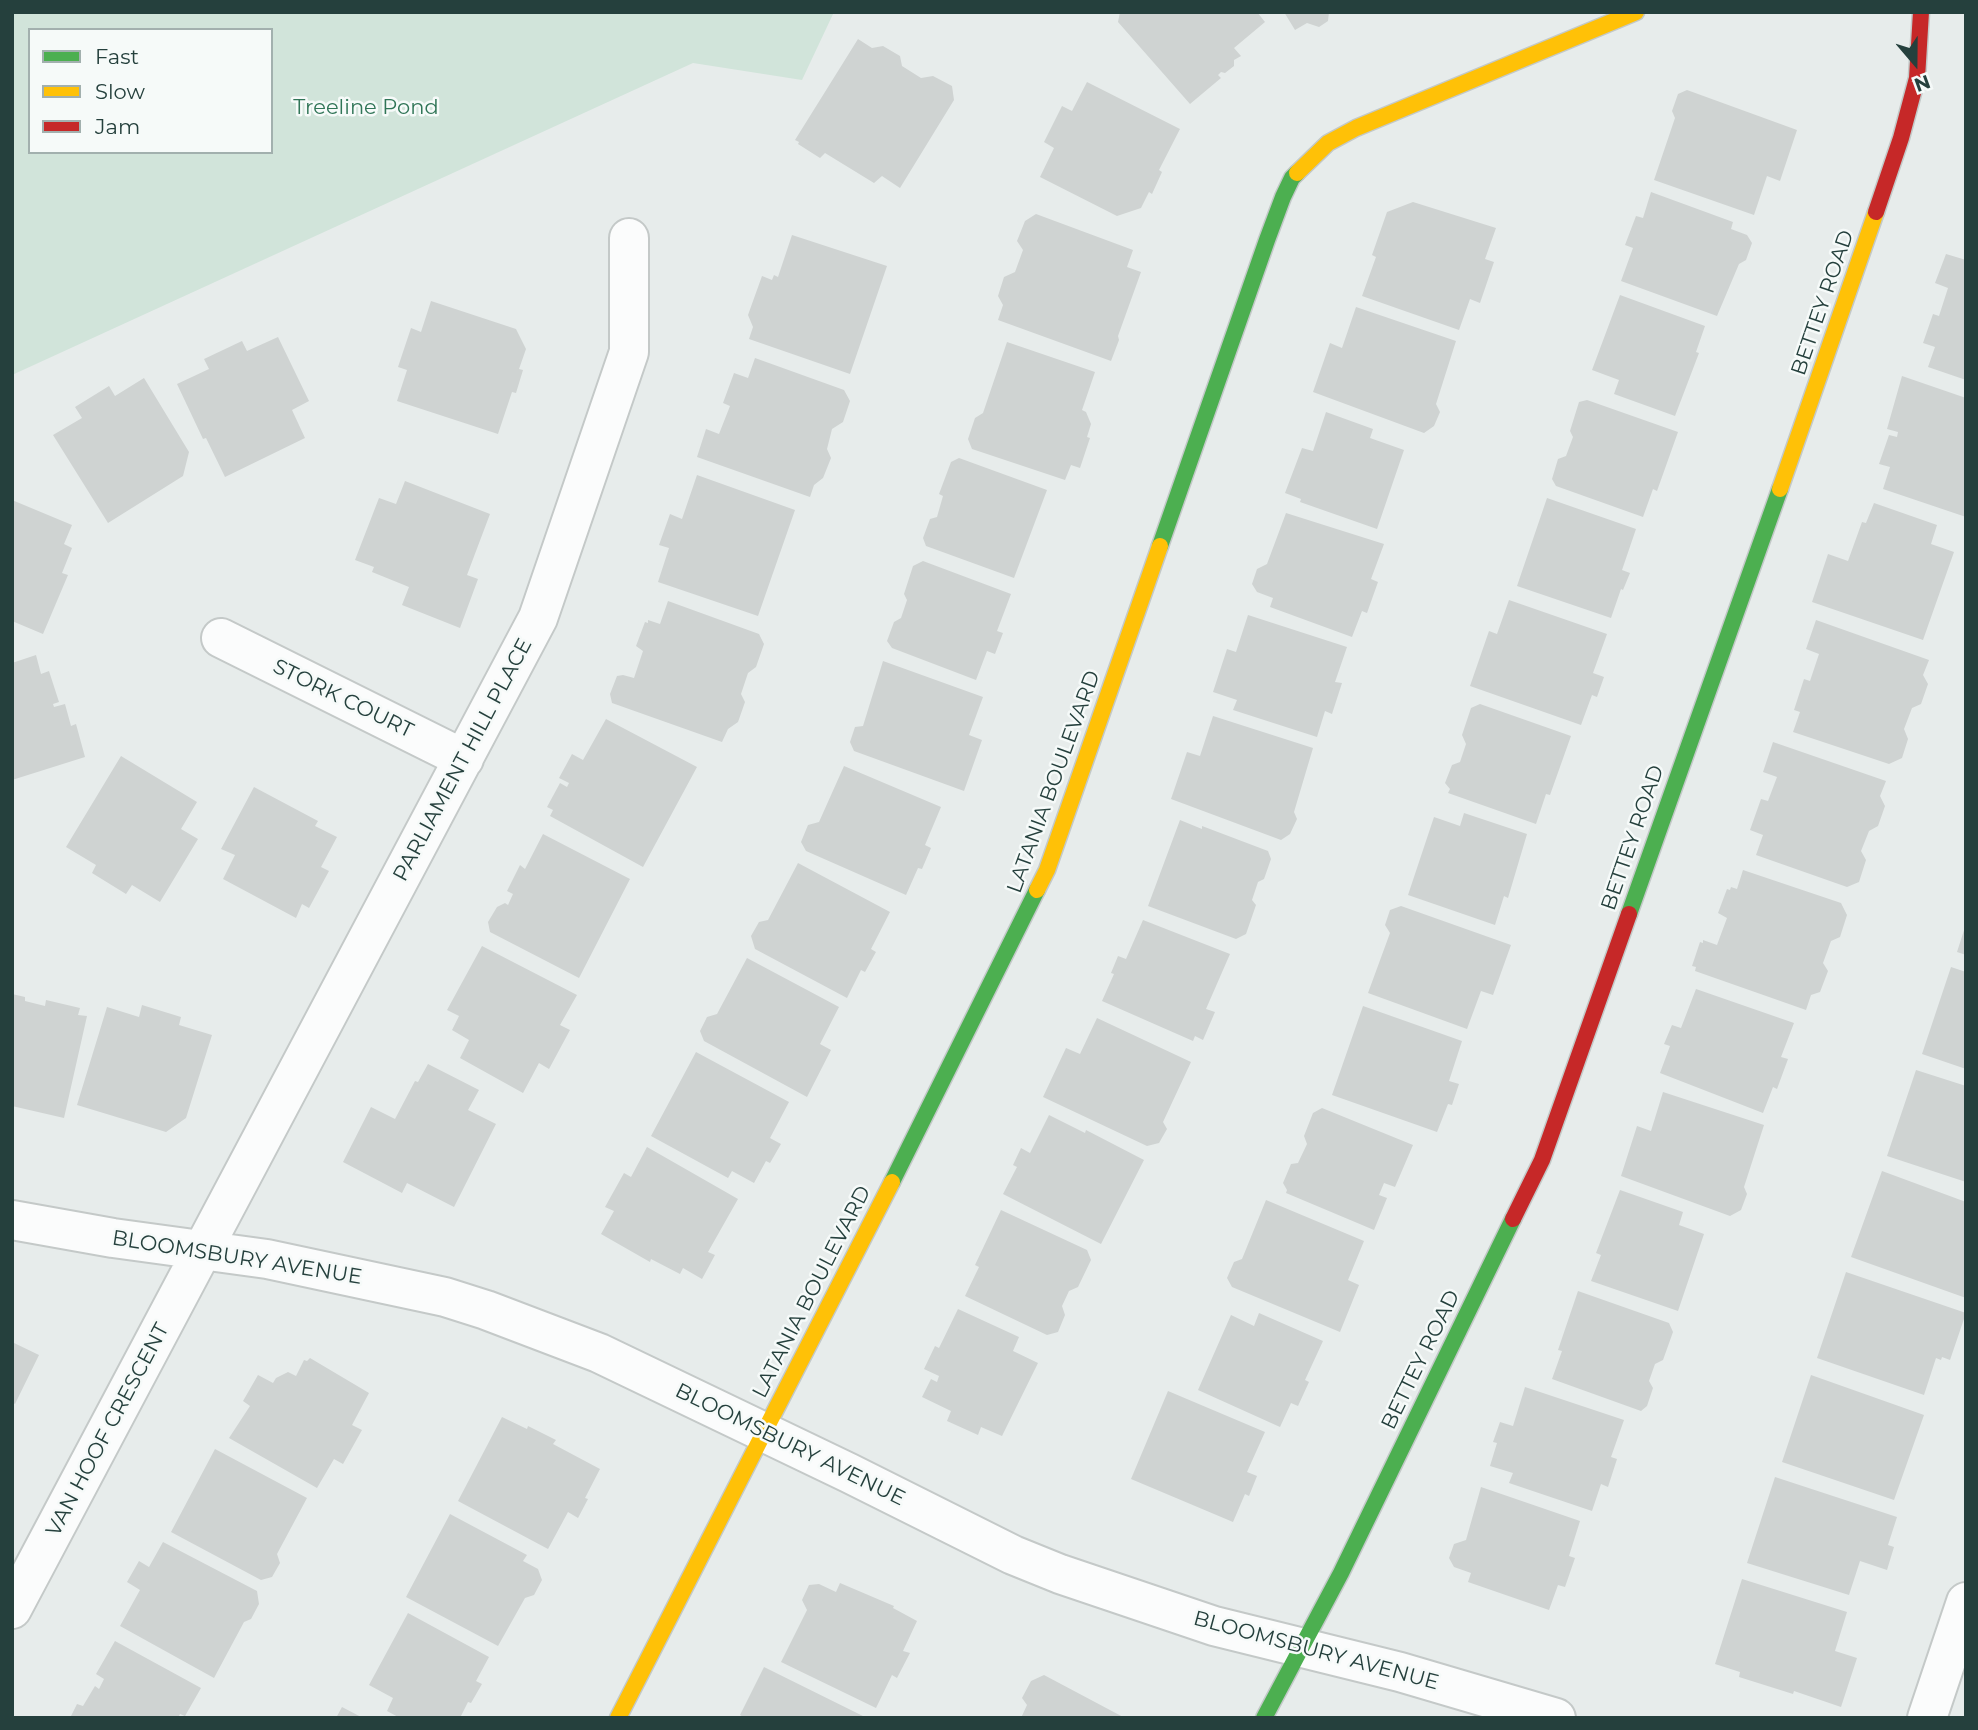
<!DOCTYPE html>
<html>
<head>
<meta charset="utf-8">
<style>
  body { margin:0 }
  #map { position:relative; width:1978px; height:1730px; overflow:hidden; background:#e7eceb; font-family:Montserrat,sans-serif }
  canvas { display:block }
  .frame { position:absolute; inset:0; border:14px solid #25403d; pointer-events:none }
  .legend { position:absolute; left:28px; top:28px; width:245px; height:126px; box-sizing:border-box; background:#f6faf9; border:2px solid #a2b0ae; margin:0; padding:9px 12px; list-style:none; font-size:21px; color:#25403d }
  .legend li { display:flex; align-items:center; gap:14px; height:35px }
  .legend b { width:35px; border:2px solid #a2b0ae }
  .north { position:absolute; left:1880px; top:28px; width:70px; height:70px; -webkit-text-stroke:5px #f6faf9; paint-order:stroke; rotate:160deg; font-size:19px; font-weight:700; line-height:28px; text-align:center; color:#25403d }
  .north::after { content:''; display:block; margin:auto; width:24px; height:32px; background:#25403d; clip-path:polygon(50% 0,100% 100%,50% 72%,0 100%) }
</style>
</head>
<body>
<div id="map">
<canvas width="1978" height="1730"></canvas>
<div class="frame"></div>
<ul class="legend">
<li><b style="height:9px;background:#4caf50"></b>Fast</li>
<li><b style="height:9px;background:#ffc107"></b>Slow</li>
<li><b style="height:9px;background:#c62828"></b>Jam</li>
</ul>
<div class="north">N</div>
</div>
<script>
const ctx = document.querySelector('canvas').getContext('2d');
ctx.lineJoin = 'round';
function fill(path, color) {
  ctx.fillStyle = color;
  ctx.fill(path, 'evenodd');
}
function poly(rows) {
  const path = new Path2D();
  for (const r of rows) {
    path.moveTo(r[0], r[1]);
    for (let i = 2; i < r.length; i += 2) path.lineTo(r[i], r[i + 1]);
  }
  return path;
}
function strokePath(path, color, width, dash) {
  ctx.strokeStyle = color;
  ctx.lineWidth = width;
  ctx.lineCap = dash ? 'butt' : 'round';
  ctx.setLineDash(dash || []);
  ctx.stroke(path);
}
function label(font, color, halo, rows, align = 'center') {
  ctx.font = font + ' Montserrat,sans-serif';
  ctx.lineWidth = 5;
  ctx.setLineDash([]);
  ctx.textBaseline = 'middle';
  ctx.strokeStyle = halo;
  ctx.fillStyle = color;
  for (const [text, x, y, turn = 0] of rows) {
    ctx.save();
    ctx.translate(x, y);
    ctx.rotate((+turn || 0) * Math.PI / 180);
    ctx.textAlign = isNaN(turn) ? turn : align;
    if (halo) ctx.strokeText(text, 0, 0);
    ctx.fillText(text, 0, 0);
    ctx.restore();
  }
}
const green = poly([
  [12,12,834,12,802,80,693,63,12,375],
  [30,30,271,30,271,152,30,152]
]);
const building = poly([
  [1120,12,1257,12,1265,22,1234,48,1241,56,1234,60,1234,66,1225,73,1221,72,1218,75,1221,78,1190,104,1118,22],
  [1284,12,1329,12,1328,21,1319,27,1307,23,1295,30],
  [858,39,872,48,883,46,900,56,902,66,921,78,933,76,952,86,954,100,900,188,882,176,874,183,825,153,820,158,798,144,799,142,795,140],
  [1087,82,1180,129,1159,170,1162,172,1152,194,1149,192,1141,208,1117,216,1040,177,1054,148,1044,142,1062,106,1072,111],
  [1687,90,1797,130,1780,181,1767,176,1754,215,1654,180,1675,118,1672,111,1678,94],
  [1651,192,1733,222,1731,229,1747,235,1752,243,1746,260,1739,264,1717,316,1621,281,1633,248,1625,245,1636,216,1643,218],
  [1413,202,1496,228,1485,259,1494,262,1480,303,1470,299,1459,330,1362,296,1376,257,1372,255,1387,212],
  [1036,214,1133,250,1127,267,1141,272,1118,336,1119,340,1111,361,998,320,1003,305,998,296,1004,277,1015,272,1023,250,1017,241,1025,221],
  [792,235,887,266,850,374,749,339,753,327,748,315,762,276,772,280,774,275,778,277],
  [1946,254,1966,260,1966,380,1928,367,1935,347,1923,343,1933,314,1939,316,1948,288,1935,283],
  [1620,295,1705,326,1696,352,1699,353,1675,416,1614,394,1619,380,1592,370],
  [431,301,516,329,526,349,519,369,523,370,516,393,512,392,498,434,397,401,407,370,398,367,411,328,421,332],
  [1356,307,1456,341,1436,404,1440,412,1434,426,1424,433,1313,392,1330,343,1342,348],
  [278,337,309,401,292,410,305,438,225,477,206,438,203,439,177,384,209,369,204,359,242,341,247,351],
  [1007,342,1095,372,1082,410,1086,412,1091,424,1087,437,1090,438,1080,468,1071,465,1065,480,972,449,968,439,975,418,983,413],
  [755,358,844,390,850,401,843,422,832,429,827,449,831,458,823,478,814,485,810,497,697,457,706,429,719,434,730,406,723,403,734,373,748,378],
  [1902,376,1966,398,1966,517,1883,489,1890,467,1879,464,1889,435,1897,437,1898,432,1887,429],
  [144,378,189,452,183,476,108,523,53,435,82,418,75,407,109,386,115,396],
  [1587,400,1678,432,1657,491,1653,489,1643,517,1556,486,1552,479,1558,459,1566,456,1573,437,1570,431,1579,402],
  [1326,412,1373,429,1370,438,1404,450,1377,529,1300,502,1301,499,1285,493,1302,448,1313,451],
  [959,458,1047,490,1014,578,926,546,923,538,930,519,937,517,943,496,939,494,951,462],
  [697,475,795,510,758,616,658,582,669,548,659,545,670,514,682,519],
  [405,481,490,514,467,575,478,579,460,628,402,605,409,587,372,572,374,567,355,560,379,498,396,504],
  [1547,498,1636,529,1622,570,1630,573,1623,590,1621,589,1611,618,1517,586],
  [12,500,72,525,64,544,72,548,62,573,68,575,43,634,12,621],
  [1874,503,1937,525,1931,544,1954,552,1923,640,1812,602,1828,554,1848,561,1862,522,1866,523],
  [1286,513,1384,544,1371,579,1378,582,1367,613,1362,611,1352,637,1270,607,1273,598,1257,592,1252,584,1257,569,1267,564],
  [923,561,1011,594,997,631,1003,633,995,654,987,651,976,680,892,648,887,641,894,622,901,618,907,600,904,594,913,566],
  [1509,600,1607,634,1593,673,1604,677,1597,697,1592,695,1581,725,1470,686,1489,631,1497,634],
  [668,601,759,634,764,644,756,667,748,673,741,694,745,702,738,722,728,729,722,742,612,703,610,694,617,676,623,675,634,678,643,651,636,646,645,622,648,623,648,620,660,624],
  [1248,615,1347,647,1335,682,1342,683,1332,714,1325,711,1317,737,1233,710,1237,700,1213,692,1227,649,1236,652],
  [1816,620,1929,660,1923,675,1928,684,1921,704,1912,708,1904,729,1908,739,1902,758,1889,764,1793,732,1800,712,1794,710,1804,679,1810,681,1819,654,1806,649],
  [36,655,41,674,49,671,59,702,53,704,54,707,65,704,71,726,76,724,85,757,12,780,12,663],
  [883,661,983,697,969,735,982,740,964,791,854,751,850,742,855,727,863,726],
  [1480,704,1571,736,1550,795,1546,794,1536,824,1448,793,1450,789,1445,783,1452,765,1460,762,1466,744,1462,735,1471,708],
  [1213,716,1313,748,1294,812,1297,819,1290,834,1281,840,1171,799,1187,752,1200,756],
  [606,719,697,767,643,867,550,816,553,810,547,807,560,783,567,787,569,783,559,778,572,754,583,760],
  [1773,742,1886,781,1880,796,1885,806,1878,826,1869,831,1861,851,1866,860,1859,882,1847,887,1756,855,1763,835,1750,830,1761,799,1768,801,1777,777,1763,772],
  [121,756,197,802,181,829,198,839,160,902,132,885,126,894,92,873,96,865,66,847],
  [844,766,941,807,925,845,931,848,922,869,918,868,906,895,806,851,801,842,808,825,819,822],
  [254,787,318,821,315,826,337,837,321,867,329,871,309,908,302,904,296,918,223,879,235,855,221,849],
  [1464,813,1527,834,1508,898,1504,896,1495,925,1408,895,1434,817,1460,826],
  [1180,820,1202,829,1202,826,1268,851,1271,859,1264,879,1258,882,1252,900,1256,905,1246,934,1236,939,1148,906],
  [543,834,630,879,579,978,490,932,488,922,497,907,505,903,508,905,513,894,507,891,520,865,525,869],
  [798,863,890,912,871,949,876,952,865,972,861,970,847,998,755,949,751,936,759,922,768,920],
  [1743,870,1841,903,1847,915,1840,937,1831,941,1823,963,1828,971,1820,992,1811,995,1806,1010,1695,971,1696,967,1692,966,1700,942,1703,943,1703,940,1717,945,1727,918,1718,913,1727,889,1730,890,1731,887,1737,889],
  [1401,906,1511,945,1493,995,1481,991,1467,1029,1368,993,1390,933,1385,925,1390,910],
  [1143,920,1230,954,1206,1009,1215,1012,1203,1040,1195,1036,1193,1041,1102,1001,1114,974,1111,973,1118,956,1126,959],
  [1965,927,1966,927,1966,955,1957,952],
  [482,946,577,995,560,1025,570,1030,549,1069,539,1063,523,1093,460,1058,469,1040,452,1030,459,1016,447,1010],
  [747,958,839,1007,820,1044,831,1050,807,1097,704,1041,700,1031,707,1017,717,1014],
  [1951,967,1966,972,1966,1069,1922,1054],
  [1696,989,1794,1023,1781,1057,1788,1059,1777,1089,1773,1087,1763,1113,1660,1073,1670,1046,1664,1044,1672,1025,1681,1028],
  [12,994,25,997,25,1001,45,1006,46,1000,80,1008,78,1015,87,1016,64,1118,12,1106],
  [142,1005,181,1017,179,1025,212,1035,186,1118,166,1132,77,1105,107,1007,139,1017],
  [1363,1006,1462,1041,1449,1081,1459,1084,1452,1105,1448,1104,1437,1132,1332,1095],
  [1097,1018,1191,1062,1163,1122,1167,1129,1159,1143,1147,1146,1043,1097,1066,1048,1080,1054],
  [696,1052,789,1102,770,1138,781,1144,770,1163,766,1161,754,1183,732,1171,728,1178,651,1136],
  [428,1064,479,1090,468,1110,496,1124,454,1207,407,1183,402,1193,343,1162,371,1107,395,1119,415,1081,418,1082],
  [1916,1070,1966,1086,1966,1182,1887,1156],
  [1663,1092,1764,1125,1744,1187,1747,1194,1741,1210,1730,1216,1621,1176,1637,1126,1651,1131],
  [1322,1108,1413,1145,1395,1187,1384,1183,1379,1195,1387,1198,1374,1230,1286,1193,1287,1190,1283,1183,1291,1164,1298,1163,1307,1144,1304,1136,1313,1113],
  [1049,1115,1085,1133,1086,1130,1144,1160,1101,1244,1003,1194,1017,1167,1013,1165,1021,1148,1030,1153],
  [647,1147,738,1199,708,1252,715,1255,702,1279,683,1268,680,1274,651,1259,650,1262,601,1234,614,1211,605,1207,624,1173,631,1177],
  [1882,1171,1966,1202,1966,1298,1851,1257],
  [1620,1190,1683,1212,1679,1225,1704,1234,1678,1311,1591,1281,1601,1255,1596,1253],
  [1266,1200,1364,1241,1348,1280,1359,1285,1340,1332,1232,1287,1227,1278,1234,1262,1242,1259],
  [1001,1210,1087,1250,1091,1260,1078,1287,1069,1291,1062,1306,1065,1315,1058,1332,1047,1335,965,1296,979,1267,975,1265],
  [1846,1272,1966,1313,1950,1360,1942,1357,1941,1360,1936,1358,1924,1395,1817,1358],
  [1578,1291,1669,1323,1673,1332,1663,1360,1655,1364,1649,1381,1653,1388,1647,1406,1641,1411,1552,1379,1562,1351,1558,1350],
  [958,1309,1019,1337,1013,1351,1038,1363,1002,1436,981,1427,978,1435,947,1421,951,1411,922,1397,931,1379,937,1382,939,1376,924,1369,935,1346,939,1348],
  [1259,1313,1323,1341,1305,1380,1309,1382,1298,1406,1291,1403,1280,1427,1198,1390,1231,1315,1254,1326],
  [12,1342,39,1355,15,1404,12,1402],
  [310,1358,369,1393,352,1425,362,1430,343,1464,334,1459,317,1488,229,1438,250,1406,243,1401,258,1375,273,1383,276,1378,288,1372,296,1376,304,1360,307,1361],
  [1811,1375,1924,1415,1894,1500,1782,1462],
  [1525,1387,1624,1420,1611,1457,1617,1459,1608,1487,1601,1484,1592,1511,1509,1483,1513,1473,1490,1466,1497,1443,1493,1442,1500,1422,1513,1426],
  [1168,1391,1265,1432,1247,1472,1257,1476,1249,1496,1245,1494,1233,1522,1131,1479],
  [502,1417,527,1429,528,1426,556,1440,553,1444,600,1469,585,1498,588,1499,578,1518,568,1512,548,1549,458,1501],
  [215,1449,307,1498,277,1554,280,1563,272,1577,261,1580,171,1532],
  [1775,1477,1897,1517,1888,1545,1894,1547,1887,1570,1860,1561,1849,1595,1747,1563],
  [1481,1487,1580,1521,1569,1556,1575,1558,1565,1587,1558,1585,1549,1610,1468,1582,1471,1573,1454,1567,1449,1558,1454,1544,1466,1540],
  [450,1514,527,1555,523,1561,538,1569,542,1580,534,1595,525,1598,498,1646,406,1597],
  [163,1542,257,1591,259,1604,251,1619,244,1622,214,1678,120,1626,140,1590,127,1582,139,1561,149,1567],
  [1742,1579,1847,1612,1835,1651,1857,1658,1841,1707,1794,1691,1793,1694,1739,1677,1740,1672,1715,1664],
  [840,1583,894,1606,893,1608,917,1621,903,1651,910,1653,897,1678,892,1675,876,1708,781,1662,807,1610,802,1600,809,1585,819,1584,836,1592],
  [408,1613,489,1657,476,1681,482,1684,471,1703,468,1702,460,1718,400,1718,387,1711,393,1698,369,1685],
  [115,1641,201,1688,185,1716,180,1714,178,1718,70,1718,77,1704,83,1706,95,1686,99,1689,104,1679,96,1674],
  [764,1667,867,1718,745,1718,740,1715],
  [1044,1675,1125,1718,1021,1718,1027,1705,1022,1698,1031,1681],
  [342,1707,363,1718,336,1718]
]);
const street = poly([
  [221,638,464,759],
  [12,1220,113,1238,267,1259,445,1297,486,1310,599,1353,849,1473,1013,1555,1060,1574,1214,1626,1400,1672,1556,1718],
  [12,1609,538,618,629,352,629,238],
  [1927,1718,1966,1602]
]);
const fast = poly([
  [1160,546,1267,240,1283,197,1292,178,1297,173],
  [1629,914,1780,489],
  [892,1182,1037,890],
  [1264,1718,1341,1573,1513,1219]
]);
const slow = poly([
  [1297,173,1328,143,1356,128,1636,12],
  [1780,489,1876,212],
  [1037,890,1047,870,1160,546],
  [618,1718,892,1182]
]);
const jam = poly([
  [1876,212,1901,138,1917,78,1921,12],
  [1513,1219,1542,1160,1629,914]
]);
const parkNames = [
  ["Treeline Pond",366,108]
];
const streetNames = [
  ["BETTEY ROAD",1823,303,-71],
  ["STORK COURT",343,699,26],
  ["PARLIAMENT HILL PLACE",463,760,-62],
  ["LATANIA BOULEVARD",1054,782,-70],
  ["BETTEY ROAD",1633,838,-71],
  ["BLOOMSBURY AVENUE",237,1258,9],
  ["LATANIA BOULEVARD",812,1292,-63],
  ["BETTEY ROAD",1421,1360,-64],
  ["VAN HOOF CRESCENT",108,1430,-62],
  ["BLOOMSBURY AVENUE",790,1445,26],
  ["BLOOMSBURY AVENUE",1316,1651,15]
];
fill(green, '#d1e4da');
fill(building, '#cfd3d2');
strokePath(street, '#c4c9c8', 42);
strokePath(fast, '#c3c9c8', 19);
strokePath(slow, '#c3c9c8', 19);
strokePath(jam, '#c3c9c8', 19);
strokePath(street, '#fbfcfc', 38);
strokePath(fast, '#4caf50', 16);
strokePath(slow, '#ffc107', 16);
strokePath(jam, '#c62828', 16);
label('21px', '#307557', '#f6faf9', parkNames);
label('21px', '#25403d', '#f6faf9', streetNames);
</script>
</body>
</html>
